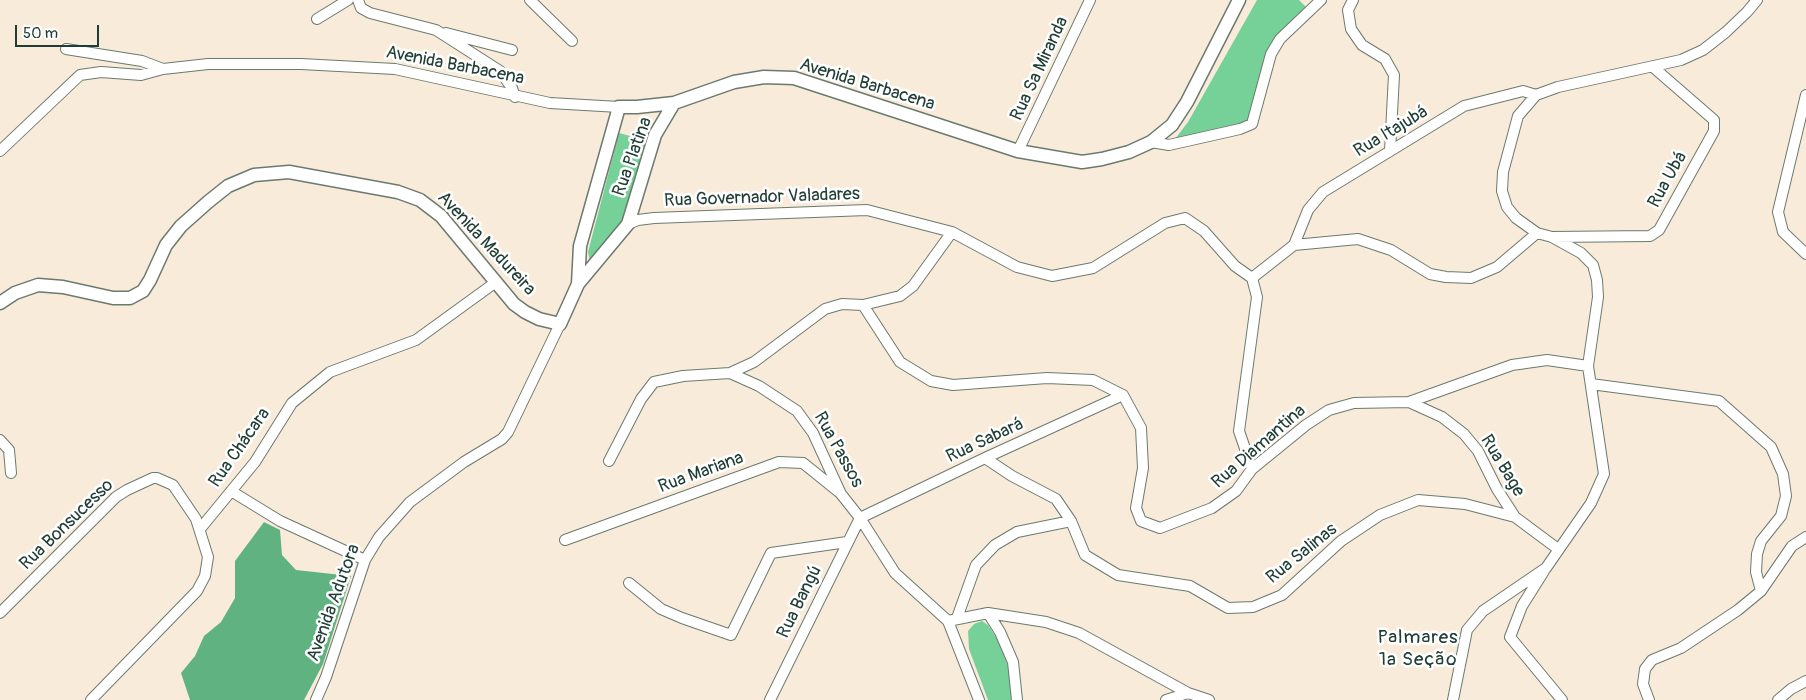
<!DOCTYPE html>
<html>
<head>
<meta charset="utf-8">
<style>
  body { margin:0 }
  #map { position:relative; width:1806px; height:700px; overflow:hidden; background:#f8ebda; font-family:Pangolin,sans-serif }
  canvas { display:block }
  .scale { position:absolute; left:15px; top:25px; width:84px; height:22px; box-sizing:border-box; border:2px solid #1f3d34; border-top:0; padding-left:6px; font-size:15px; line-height:18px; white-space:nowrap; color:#1f3d34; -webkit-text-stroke:4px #fff; paint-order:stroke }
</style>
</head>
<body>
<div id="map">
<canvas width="1806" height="700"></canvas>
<div class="scale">50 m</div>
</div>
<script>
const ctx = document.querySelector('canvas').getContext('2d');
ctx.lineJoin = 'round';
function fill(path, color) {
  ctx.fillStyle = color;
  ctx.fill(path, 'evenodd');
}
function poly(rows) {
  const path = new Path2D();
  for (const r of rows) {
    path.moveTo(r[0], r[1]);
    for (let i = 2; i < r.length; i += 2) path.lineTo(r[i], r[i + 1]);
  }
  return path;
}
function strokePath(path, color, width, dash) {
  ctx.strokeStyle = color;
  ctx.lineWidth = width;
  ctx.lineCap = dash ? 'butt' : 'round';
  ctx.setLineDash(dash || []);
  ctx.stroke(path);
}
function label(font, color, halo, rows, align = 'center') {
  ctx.font = font + ' Pangolin,sans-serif';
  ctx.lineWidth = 5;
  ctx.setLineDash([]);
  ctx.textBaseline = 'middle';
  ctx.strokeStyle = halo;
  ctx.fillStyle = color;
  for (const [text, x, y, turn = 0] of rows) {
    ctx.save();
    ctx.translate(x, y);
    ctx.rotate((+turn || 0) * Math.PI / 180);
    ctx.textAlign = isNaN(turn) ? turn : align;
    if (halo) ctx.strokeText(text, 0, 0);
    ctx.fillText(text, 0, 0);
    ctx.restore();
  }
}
const green = poly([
  [1257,0,1299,0,1307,8,1280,33,1251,123,1172,143,1188,122],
  [619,133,645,140,625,221,590,262,588,252],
  [982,621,988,625,1001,645,1013,683,1015,700,988,700,969,649,968,631,974,624]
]);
const forest = poly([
  [264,522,280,530,282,555,296,570,351,576,323,664,304,700,190,700,181,673,195,656,204,636,221,622,235,598,235,561]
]);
const minor = poly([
  [358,0,361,8,370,13,436,30,500,71,512,88,515,97],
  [530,0,572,41],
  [1353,0,1348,10,1351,29,1362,45,1385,59,1394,75,1390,151],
  [317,19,348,0],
  [446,33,512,50],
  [66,49,142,61,163,69],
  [1806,95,1778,212,1783,232,1806,254],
  [1151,142,1169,145,1240,129,1252,124,1271,54,1280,39,1321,0],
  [0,151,80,75,101,72,141,75,163,69,208,64,301,64,395,69,550,103,619,107],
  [1018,151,1090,0],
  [628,224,638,220,654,218,867,210,952,232,1017,267,1052,276,1093,268,1165,223,1185,218,1204,231,1235,266,1252,278,1257,297,1239,431,1252,469],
  [1552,237,1650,236,1659,230,1714,131,1714,120,1653,67],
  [1294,245,1308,210,1323,192,1464,106,1523,91,1536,95],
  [1252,278,1294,245,1358,239,1391,250,1430,274,1446,277,1471,278,1497,267,1537,233],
  [863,305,900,362,931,381,953,385,1047,378,1093,380,1123,395,1141,428,1143,468,1136,508,1141,521,1160,528,1212,508,1236,491,1252,469,1306,425,1329,410,1354,403,1409,402,1512,365,1547,360,1588,366],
  [730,373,759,386,797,411,813,433,841,494,860,518,895,573,948,621,979,700],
  [1591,384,1719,401,1771,447,1783,474,1786,496,1781,516,1761,541,1757,554,1756,572,1761,591],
  [1409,402,1442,417,1464,434,1478,451,1497,489,1515,517],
  [0,440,9,450,11,473],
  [985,458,1012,476,1056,499,1071,521,1085,555,1118,575,1190,586,1228,608,1253,607,1282,595,1341,541,1380,515,1418,500,1465,504,1515,517,1558,549],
  [609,461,641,399,654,382,683,376,730,373,754,362,825,309,842,304,863,305,900,296,913,286,952,232],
  [231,491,280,521,365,560],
  [860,518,985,458,1123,395],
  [200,529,255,462,292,403,330,372,416,340,496,282],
  [565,540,779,462,803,463,839,492],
  [1544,571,1522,606,1510,637,1562,700],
  [629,583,661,609,682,618,731,635,771,553,847,542],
  [0,613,116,497,127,490,153,478,157,478,173,485,196,519,208,557,205,576,197,591,91,700],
  [988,613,1000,632,1013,662,1017,700],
  [957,618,976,565,995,545,1017,532,1071,521],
  [948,621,988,613,1046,622,1079,633,1188,693,1209,700],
  [316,700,326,677,365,560,379,537,410,502,464,462,502,439,508,432,560,324],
  [770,700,860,518],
  [1166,700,1188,693],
  [1453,700,1467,630,1483,611,1546,568,1591,503,1604,474,1588,366,1598,297,1597,280,1593,265,1581,253,1552,237,1537,233,1516,218,1507,207,1502,191,1503,172,1518,116,1536,95,1558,87,1681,60,1703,50,1726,32,1747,12,1757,0],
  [1649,700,1643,684,1645,669,1652,660,1681,648,1738,610,1761,591,1792,546,1806,537],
  [1778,700,1791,689,1806,681]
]);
const tertiary = poly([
  [578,284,580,246,619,107,637,107,674,103,734,82,764,77,794,78,1018,151,1082,162,1102,159,1129,152,1151,142,1172,125,1187,102,1239,0],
  [0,303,15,293,38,285,63,287,113,298,130,298,143,291,150,280,166,245,181,226,208,202,228,186,254,175,289,172,398,192,420,200,441,216,514,304,525,312,539,319,560,324,578,284,628,224,655,135,674,103]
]);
const streetNames = [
  ["Avenida Barbacena",455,66,11],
  ["Rua Sa Miranda",1040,69,-65],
  ["Avenida Barbacena",867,85,17],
  ["Rua Itajubá",1391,132,-31],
  ["Rua Platina",633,157,-70],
  ["Rua Ubá",1668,180,-61],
  ["Rua Governador Valadares",762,198,-2],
  ["Avenida Madureira",486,244,47],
  ["Rua Sabará",985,441,-25],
  ["Rua Diamantina",1259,447,-41],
  ["Rua Chácara",240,448,-55],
  ["Rua Passos",838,450,61],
  ["Rua Bage",1502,466,59],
  ["Rua Mariana",701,473,-20],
  ["Rua Bonsucesso",67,525,-44],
  ["Rua Salinas",1302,554,-39],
  ["Rua Bangú",800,602,-64],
  ["Avenida Adutora",334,603,-70]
];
const neighbourhoodNames = [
  ["Palmares",1418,638],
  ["1ª Seção",1418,660]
];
fill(green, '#76d198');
fill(forest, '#60b380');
strokePath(minor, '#6b7a6e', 12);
strokePath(tertiary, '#6b7a6e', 15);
strokePath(minor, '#fff', 10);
strokePath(tertiary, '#fff', 12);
label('18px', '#1f3d34', '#fff', streetNames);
ctx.letterSpacing = '1px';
label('19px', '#1f3d34', '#fff', neighbourhoodNames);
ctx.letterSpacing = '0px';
</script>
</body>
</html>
